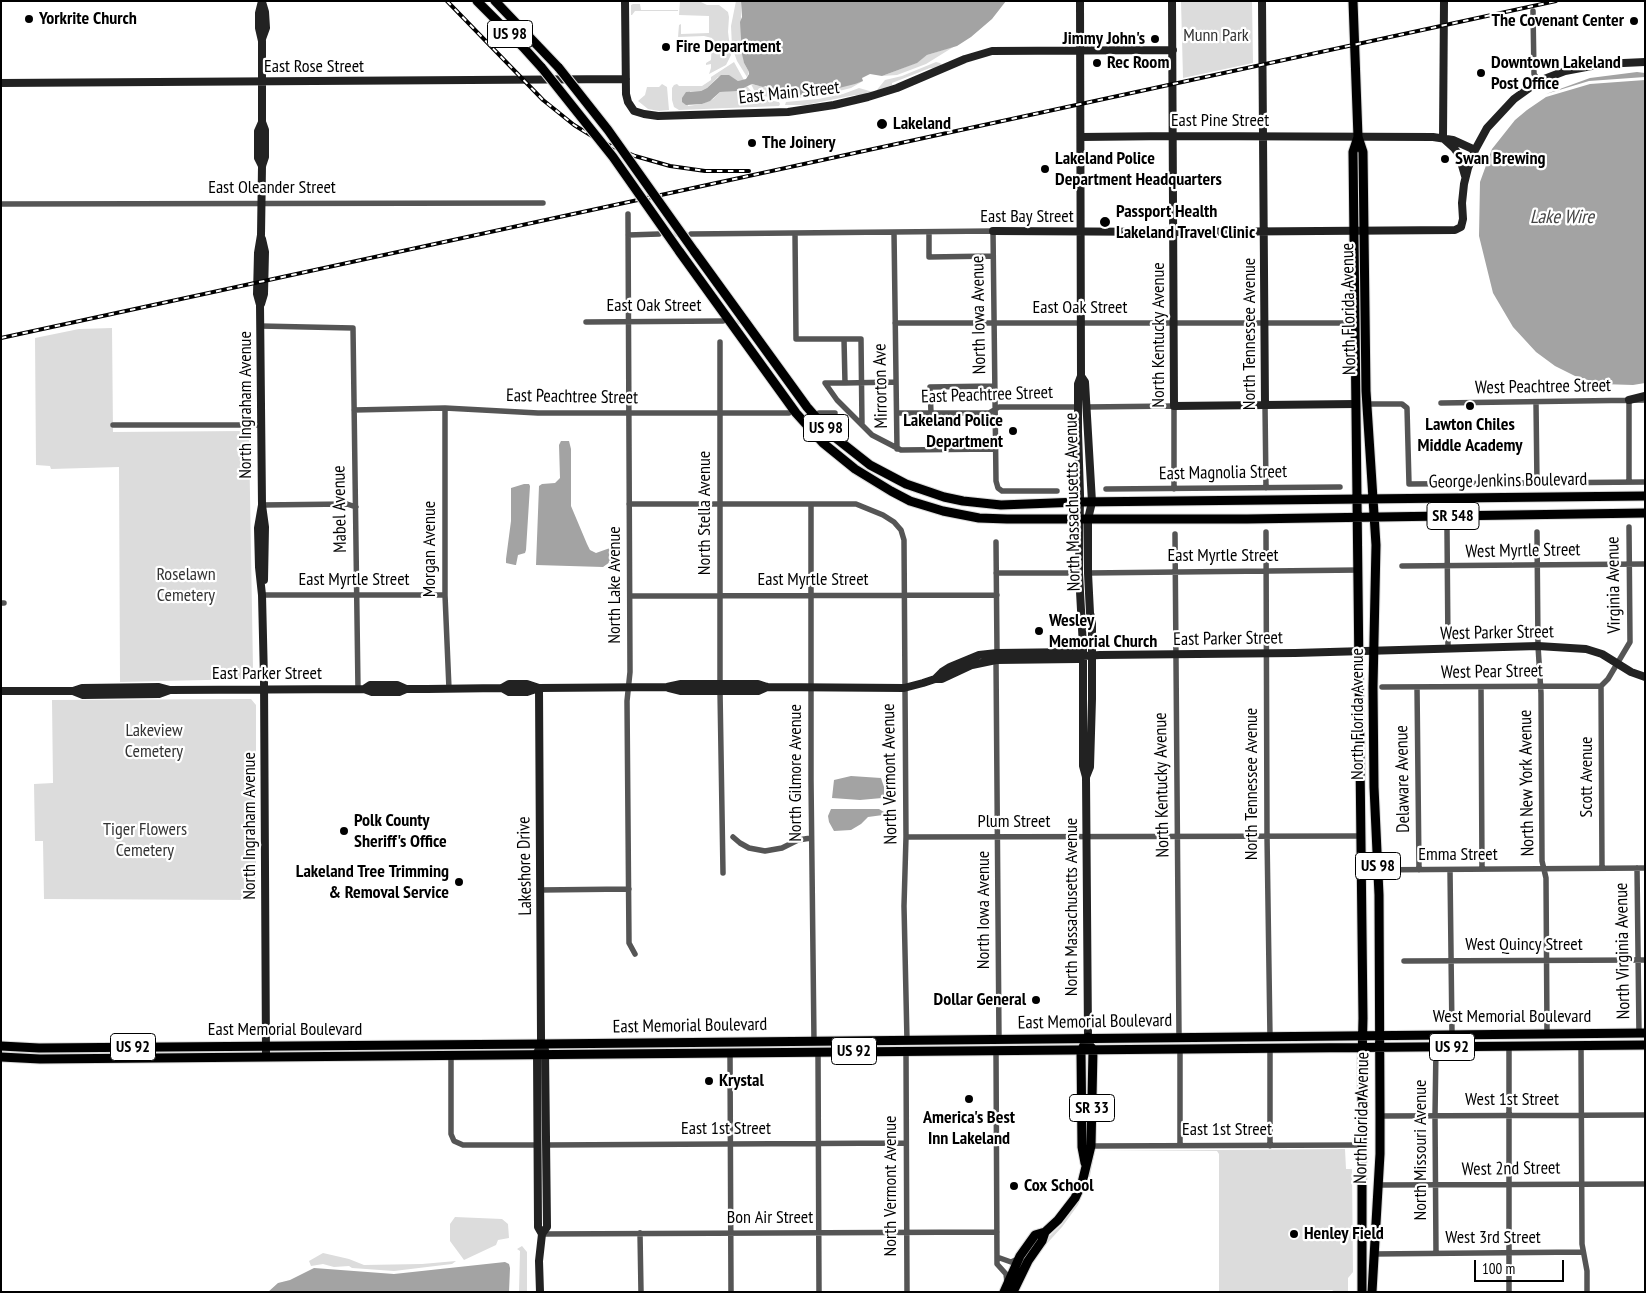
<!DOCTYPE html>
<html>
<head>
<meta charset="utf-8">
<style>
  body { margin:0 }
  #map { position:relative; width:1646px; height:1293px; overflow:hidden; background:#fff; font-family:"PT Sans Narrow",sans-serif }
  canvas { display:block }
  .frame { position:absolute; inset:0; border:2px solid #000; pointer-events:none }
  .scale { position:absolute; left:1474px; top:1260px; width:90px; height:22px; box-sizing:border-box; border:2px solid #000; border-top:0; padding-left:6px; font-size:15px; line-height:18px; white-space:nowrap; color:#000; -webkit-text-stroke:4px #fff; paint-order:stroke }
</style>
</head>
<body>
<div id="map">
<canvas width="1646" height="1293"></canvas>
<div class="frame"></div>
<div class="scale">100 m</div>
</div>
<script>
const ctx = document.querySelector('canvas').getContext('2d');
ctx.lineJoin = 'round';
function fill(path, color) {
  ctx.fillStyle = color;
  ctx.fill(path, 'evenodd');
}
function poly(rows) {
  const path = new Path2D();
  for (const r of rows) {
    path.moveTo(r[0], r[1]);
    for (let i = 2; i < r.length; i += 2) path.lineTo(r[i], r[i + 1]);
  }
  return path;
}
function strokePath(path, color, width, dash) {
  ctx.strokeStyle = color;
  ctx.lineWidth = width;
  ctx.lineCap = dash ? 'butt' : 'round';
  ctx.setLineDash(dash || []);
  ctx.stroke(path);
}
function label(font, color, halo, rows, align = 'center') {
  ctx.font = font + ' "PT Sans Narrow",sans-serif';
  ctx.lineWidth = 4.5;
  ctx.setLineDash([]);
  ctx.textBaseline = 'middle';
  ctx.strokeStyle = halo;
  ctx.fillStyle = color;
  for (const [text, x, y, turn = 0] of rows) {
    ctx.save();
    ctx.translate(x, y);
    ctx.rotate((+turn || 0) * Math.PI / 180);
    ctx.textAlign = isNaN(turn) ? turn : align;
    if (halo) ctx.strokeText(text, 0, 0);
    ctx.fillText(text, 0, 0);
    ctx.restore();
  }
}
const green = poly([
  [680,1,699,1,707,5,719,5,728,12,729,17,728,32,731,55,726,65,709,74,711,68,711,64,706,65,706,63,711,60,712,38,704,36,678,37,679,25,681,24,681,34,709,33,709,16,679,15],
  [736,1,741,1,741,42,744,63,749,72,747,77,737,61,732,47,731,26],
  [1181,1,1252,1,1253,63,1183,78],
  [633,4,640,4,641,10,678,10,678,11,635,11,632,15,631,15,631,5],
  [955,46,926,64,897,75,882,76,916,63,927,55],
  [734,62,744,80,738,81,728,75,718,77,707,88,701,91,690,91,688,106,702,104,713,99,720,92,729,91,747,86,757,98,779,102,780,104,779,106,679,110,674,107,672,100,672,88,674,85,677,84,679,86,702,86,711,80,711,77],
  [936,62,940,63,942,65,934,69,930,68,892,83,892,85,876,91,885,80,902,76],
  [863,81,851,88,823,95,781,100,760,95,754,90,751,84,768,88,823,92],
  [662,84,667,87,669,110,659,111,648,109,638,101,645,95,647,87,659,87],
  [859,88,873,92,858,96,855,95,805,105,785,105,786,102,818,99,843,94],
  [112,328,113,432,245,431,249,436,253,669,252,677,250,679,120,682,119,467,51,469,50,466,36,465,35,338,79,329],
  [251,699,256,705,256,900,44,899,43,841,35,841,34,784,53,783,52,700],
  [1345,1149,1346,1169,1352,1169,1353,1272,1348,1278,1348,1292,1335,1292,1332,1290,1219,1292,1219,1154,1217,1151,1095,1151,1090,1176,1078,1205,1062,1227,1041,1250,1033,1252,1062,1224,1070,1210,1093,1151],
  [455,1217,502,1219,508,1224,509,1238,498,1240,496,1245,464,1260,450,1241,450,1224],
  [522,1246,527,1252,527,1292,519,1292,520,1251,517,1249],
  [323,1253,349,1259,364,1265,422,1264,456,1261,452,1264,394,1271,352,1268,349,1266,334,1267,323,1264,311,1266,309,1261]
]);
const water = poly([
  [741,1,1006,1,992,19,971,37,957,46,927,55,917,63,882,76,870,74,862,78,863,81,855,84,823,92,794,96,774,94,766,86,763,87,752,84,737,91,720,92,710,101,702,104,686,105,682,102,682,98,686,92,701,91,707,88,721,75,729,75,738,81,746,79,749,74,749,72,744,63,742,54,740,22,742,17],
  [1637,72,1645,73,1645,77,1589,81,1546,94,1590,78],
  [1645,80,1645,383,1633,385,1601,384,1575,376,1555,366,1536,352,1513,327,1493,293,1479,236,1480,182,1492,149,1515,120,1527,110,1546,97,1590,84],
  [561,441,569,441,571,449,571,506,587,544,590,550,596,553,610,548,610,562,603,567,536,565,539,486,542,484,555,483,560,478,559,445],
  [524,484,529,484,530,486,526,550,525,553,518,555,516,565,515,565,506,563,506,559,511,521,511,488],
  [851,776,881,778,884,787,884,795,882,798,860,800,832,798,834,780],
  [831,809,879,809,884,812,883,815,868,817,861,824,851,830,834,831,829,822,828,816],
  [505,1262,509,1264,510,1268,509,1292,268,1292,278,1283,290,1280,314,1268,394,1274]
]);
const streetTunnel = poly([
  [665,234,691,234],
  [728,321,753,322]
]);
const street = poly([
  [1533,11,1534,74,1539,81],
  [1,204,543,203],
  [628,214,630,672,627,701,629,943,635,954],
  [894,232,897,449],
  [929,232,929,257,993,256],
  [795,233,796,339,844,339,845,383,825,383,837,400,872,435,901,450,995,449],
  [691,234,993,231,996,481,998,488,1002,491,1057,491],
  [628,235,659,234],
  [586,322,723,321],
  [895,323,1356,323],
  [260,326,353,328,358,689],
  [844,339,861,339,862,425],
  [845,383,896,382],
  [1441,403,1645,400],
  [1536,403,1537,484],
  [1366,404,1402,404,1407,408,1409,484,1645,482],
  [1265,405,1266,488],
  [1087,407,1174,406,1174,489],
  [445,408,445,595,449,689],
  [354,410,445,408,538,413,789,413],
  [819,413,835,413],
  [897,413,989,413,999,407,1078,407],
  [931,413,930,387,994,386],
  [113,425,261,425],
  [1629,482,1629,400],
  [1106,489,1340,487],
  [629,504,856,504,883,515,894,522,901,530,904,540,906,837,904,906,907,1041],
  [811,504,811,780,814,1041],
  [262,505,347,504,356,507],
  [1447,530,1448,648],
  [1266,532,1267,836,1270,1036],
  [1537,532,1538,646,1541,693,1542,861,1546,878,1547,1034],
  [1175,534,1179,1037],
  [996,542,997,653],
  [1402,566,1645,564],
  [996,573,1079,573],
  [1088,573,1359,570],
  [262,595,445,595],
  [630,596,997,595],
  [1,603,4,603],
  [996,660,999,1040],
  [720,684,720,342],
  [1601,686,1602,868],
  [1601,686,1608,679,1630,642,1629,527],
  [1382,687,1601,686],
  [1417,687,1419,870],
  [1481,687,1482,869],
  [720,691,723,873],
  [733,837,740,843,749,848,765,851,782,848,798,840,811,838],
  [906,837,1361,836],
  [1637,868,1639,1033],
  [1361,870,1645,868],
  [1450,870,1452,1034],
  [540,890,629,889],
  [1404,961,1645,960],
  [1581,1045,1582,1244,1587,1271,1587,1292],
  [1509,1046,1509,1292],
  [996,1050,997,1264,1006,1274,1007,1282],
  [818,1051,819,1292],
  [906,1051,907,1292],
  [730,1052,731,1292],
  [451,1055,451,1134,454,1141,463,1145,538,1145],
  [1380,1116,1645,1115],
  [547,1145,906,1143],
  [1180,1145,1180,1050],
  [1091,1146,1362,1145],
  [1270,1146,1270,1048],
  [1378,1185,1645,1184],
  [640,1233,641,1292],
  [542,1234,997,1232],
  [1436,1253,1435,1116,1436,1047],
  [1373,1254,1583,1252],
  [997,1257,1011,1262,1018,1259]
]);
const secondary = poly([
  [262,1,259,13,259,28,262,41,262,122,258,131,258,158,262,166],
  [625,1,626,94,628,102,634,111,644,114,658,116,788,112,834,105,868,97,897,88,965,59,992,51,1173,50],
  [1080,1,1081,376,1078,384,1078,431,1080,495,1079,573,1083,647,1083,766,1086,777,1088,1037],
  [1172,1,1174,406,1356,404],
  [1262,1,1265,405],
  [262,2,265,12,266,28,262,39],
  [1,83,626,79],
  [262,122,265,130,265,157,262,166,261,235,258,253,257,294,260,305,262,505,265,527,264,580],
  [1081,137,1173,136,1433,137,1453,140,1475,150],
  [1443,138,1444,1],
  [1444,139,1454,148,1459,155,1465,176],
  [993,231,1183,232,1455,230,1461,227,1463,219,1462,203,1464,184,1468,168,1475,150,1487,128,1514,99,1539,81,1565,71,1602,64,1645,62],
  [261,304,264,294,265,252,262,239],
  [1081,376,1085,382,1092,502,1088,519,1088,573,1090,613,1092,620,1092,699,1090,767,1086,777],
  [1629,400,1645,396],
  [262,505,258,528,259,567,262,595,264,679,266,1056],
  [935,679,942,672,950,667,979,655,997,653,1078,652,1083,656],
  [502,688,509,692,527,692,539,688],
  [539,688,541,1037,541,1044,537,1053,538,1227,542,1234],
  [669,688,681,691,758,691,767,687],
  [364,689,370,685,397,685,406,689,427,689,502,688,509,684,527,684,539,688,667,687,681,684,758,684,767,687,904,688,923,683,935,679,942,679,972,665,996,660,1078,659,1083,656,1100,655,1295,653,1538,646,1586,649,1602,654,1631,672,1645,677],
  [1,691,73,691,83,695,159,694,170,690],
  [73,691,82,688,159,687,170,690,364,689,372,692,399,692,406,689],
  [540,1292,539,1261,542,1234,547,1227,545,1050]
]);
const primary = poly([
  [477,1,523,47,542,68],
  [495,1,559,68],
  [1353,1,1358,137,1363,152,1366,391,1376,545,1373,687,1374,787,1379,895,1380,1116,1380,1154,1372,1292],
  [1358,137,1353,152,1363,1018,1362,1061,1362,1292],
  [679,251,796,413,823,443,855,469,891,491,910,501,943,511,979,518,1007,519,1247,519,1645,513],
  [694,251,807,407,821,423,837,439,870,465,906,484,944,497,963,501,1001,505,1079,502,1645,496],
  [1,1046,39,1048,541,1044,1645,1033],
  [1,1057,40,1059,1645,1045],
  [1085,1163,1082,1147,1081,1051,1088,1037],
  [1004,1292,1020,1256,1035,1235,1045,1232,1058,1220,1075,1198,1082,1183,1091,1146,1093,1050,1091,1047],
  [1013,1292,1028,1261,1042,1241,1045,1232]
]);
const rail = poly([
  [447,1,543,100,574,125,600,141,635,156,670,166,705,171,749,171],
  [1,338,1556,1]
]);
const primaryBridge = poly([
  [542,68,613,157,679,251],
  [559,68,608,130,694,251]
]);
const markers = [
  [29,19,5,"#000"],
  [1634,21,5,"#000"],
  [1155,39,5,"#000"],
  [666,47,5,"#000"],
  [1097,63,5,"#000"],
  [1481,73,5,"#000"],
  [882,124,6,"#000"],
  [752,143,5,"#000"],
  [1445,159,5,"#000"],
  [1045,169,5,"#000"],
  [1105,222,6,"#000"],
  [1470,406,5,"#000"],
  [1013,431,5,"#000"],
  [1039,631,5,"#000"],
  [344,831,5,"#000"],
  [459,882,5,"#000"],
  [1036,1000,5,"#000"],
  [709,1081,5,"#000"],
  [969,1099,5,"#000"],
  [1014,1186,5,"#000"],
  [1294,1234,5,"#000"]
];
const shields = [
  [510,34,45],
  [826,428,45],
  [1453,516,52],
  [1378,866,45],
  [133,1047,45],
  [1452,1047,45],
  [854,1051,45],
  [1092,1108,45]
];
const shieldNames = [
  ["US 98",510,34],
  ["US 98",826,428],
  ["SR 548",1453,516],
  ["US 98",1378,866],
  ["US 92",133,1047],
  ["US 92",1452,1047],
  ["US 92",854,1051],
  ["SR 33",1092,1108]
];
const poiNames = [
  ["Yorkrite Church",39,19],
  ["The Covenant Center",1624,21,"right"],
  ["Jimmy John's",1145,39,"right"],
  ["Fire Department",676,47],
  ["Rec Room",1107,63],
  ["Downtown Lakeland",1491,63],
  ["Post Office",1491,84],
  ["Lakeland",893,124],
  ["The Joinery",762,143],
  ["Lakeland Police",1055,159],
  ["Department Headquarters",1055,180],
  ["Swan Brewing",1455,159],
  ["Passport Health",1116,212],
  ["Lakeland Travel Clinic",1116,233],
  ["Lakeland Police",1003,421,"right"],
  ["Department",1003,442,"right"],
  ["Lawton Chiles",1470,425,"center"],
  ["Middle Academy",1470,446,"center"],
  ["Wesley",1049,621],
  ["Memorial Church",1049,642],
  ["Polk County",354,821],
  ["Sheriff's Office",354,842],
  ["Lakeland Tree Trimming",449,872,"right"],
  ["& Removal Service",449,893,"right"],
  ["Dollar General",1026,1000,"right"],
  ["Krystal",719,1081],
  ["America's Best",969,1118,"center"],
  ["Inn Lakeland",969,1139,"center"],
  ["Cox School",1024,1186],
  ["Henley Field",1304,1234]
];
const parkNames = [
  ["Munn Park",1216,36],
  ["Roselawn",186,575],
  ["Cemetery",186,596],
  ["Lakeview",154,731],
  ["Cemetery",154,752],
  ["Tiger Flowers",145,830],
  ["Cemetery",145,851]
];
const streetNames = [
  ["East Rose Street",314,67],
  ["East Main Street",789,93,-6],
  ["East Pine Street",1220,121],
  ["East Oleander Street",272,188],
  ["East Bay Street",1027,217],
  ["East Oak Street",654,306],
  ["East Oak Street",1080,308],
  ["North Florida Avenue",1349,309,-91],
  ["North Iowa Avenue",979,315,-91],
  ["North Tennessee Avenue",1250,334,-90],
  ["North Kentucky Avenue",1159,335,-90],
  ["Mirrorton Ave",881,386,-91],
  ["West Peachtree Street",1543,387,-1],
  ["East Peachtree Street",987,395,-2],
  ["East Peachtree Street",572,397,1],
  ["North Ingraham Avenue",246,405,-90],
  ["East Magnolia Street",1223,473,-1],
  ["George Jenkins Boulevard",1508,481,-1],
  ["North Massachusetts Avenue",1073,502,-91],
  ["Mabel Avenue",340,509,-91],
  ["North Stella Avenue",705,513,-90],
  ["Morgan Avenue",430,549,-90],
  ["West Myrtle Street",1523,551,-1],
  ["East Myrtle Street",1223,556],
  ["East Myrtle Street",354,580],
  ["East Myrtle Street",813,580],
  ["North Lake Avenue",615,585,-90],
  ["Virginia Avenue",1614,585,-91],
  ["West Parker Street",1497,633,-1],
  ["East Parker Street",1228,639,-1],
  ["West Pear Street",1492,672,-1],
  ["East Parker Street",267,674],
  ["North Florida Avenue",1358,714,-90],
  ["North Gilmore Avenue",796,773,-90],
  ["North Vermont Avenue",890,774,-91],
  ["Scott Avenue",1587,777,-90],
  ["Delaware Avenue",1403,779,-91],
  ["North New York Avenue",1527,783,-91],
  ["North Tennessee Avenue",1252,784,-90],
  ["North Kentucky Avenue",1162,785,-91],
  ["Plum Street",1014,822],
  ["North Ingraham Avenue",250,826,-90],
  ["Emma Street",1458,855],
  ["Lakeshore Drive",525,866,-91],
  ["North Massachusetts Avenue",1072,907,-90],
  ["North Iowa Avenue",984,910,-90],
  ["West Quincy Street",1524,945],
  ["North Virginia Avenue",1623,951,-91],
  ["West Memorial Boulevard",1512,1017],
  ["East Memorial Boulevard",1095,1022,-1],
  ["East Memorial Boulevard",690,1026,-1],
  ["East Memorial Boulevard",285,1030],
  ["West 1st Street",1512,1100],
  ["North Florida Avenue",1362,1118,-89],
  ["East 1st Street",726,1129],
  ["East 1st Street",1227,1130],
  ["North Missouri Avenue",1421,1150,-90],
  ["West 2nd Street",1511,1169,-1],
  ["North Vermont Avenue",891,1186,-90],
  ["Bon Air Street",770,1218],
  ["West 3rd Street",1493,1238]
];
const waterNames = [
  ["Lake Wire",1562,218]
];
fill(green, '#dcdcdc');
fill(water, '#a3a3a3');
strokePath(streetTunnel, '#d9d9d9', 5.5, [5.5, 3]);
strokePath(primary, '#dbdbdb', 11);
strokePath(street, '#555', 5.5);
strokePath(secondary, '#222', 8);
strokePath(primary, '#000', 9);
strokePath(rail, '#000', 4);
strokePath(rail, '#fff', 2, [5.5]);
strokePath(primaryBridge, '#dbdbdb', 11, []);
strokePath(primaryBridge, '#000', 9);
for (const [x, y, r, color] of markers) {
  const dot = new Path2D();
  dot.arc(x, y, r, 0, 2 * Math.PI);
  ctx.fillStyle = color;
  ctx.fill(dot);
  strokePath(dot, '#fff', 2);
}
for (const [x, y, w] of shields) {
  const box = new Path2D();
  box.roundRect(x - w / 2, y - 13.5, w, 27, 4);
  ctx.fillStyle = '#fff';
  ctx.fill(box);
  strokePath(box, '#000', 1);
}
label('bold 16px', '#000', null, shieldNames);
label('bold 18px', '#000', '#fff', poiNames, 'left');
label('18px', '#333', '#fff', parkNames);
label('18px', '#000', '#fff', streetNames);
label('italic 19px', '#444', '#fff', waterNames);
</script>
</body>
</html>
